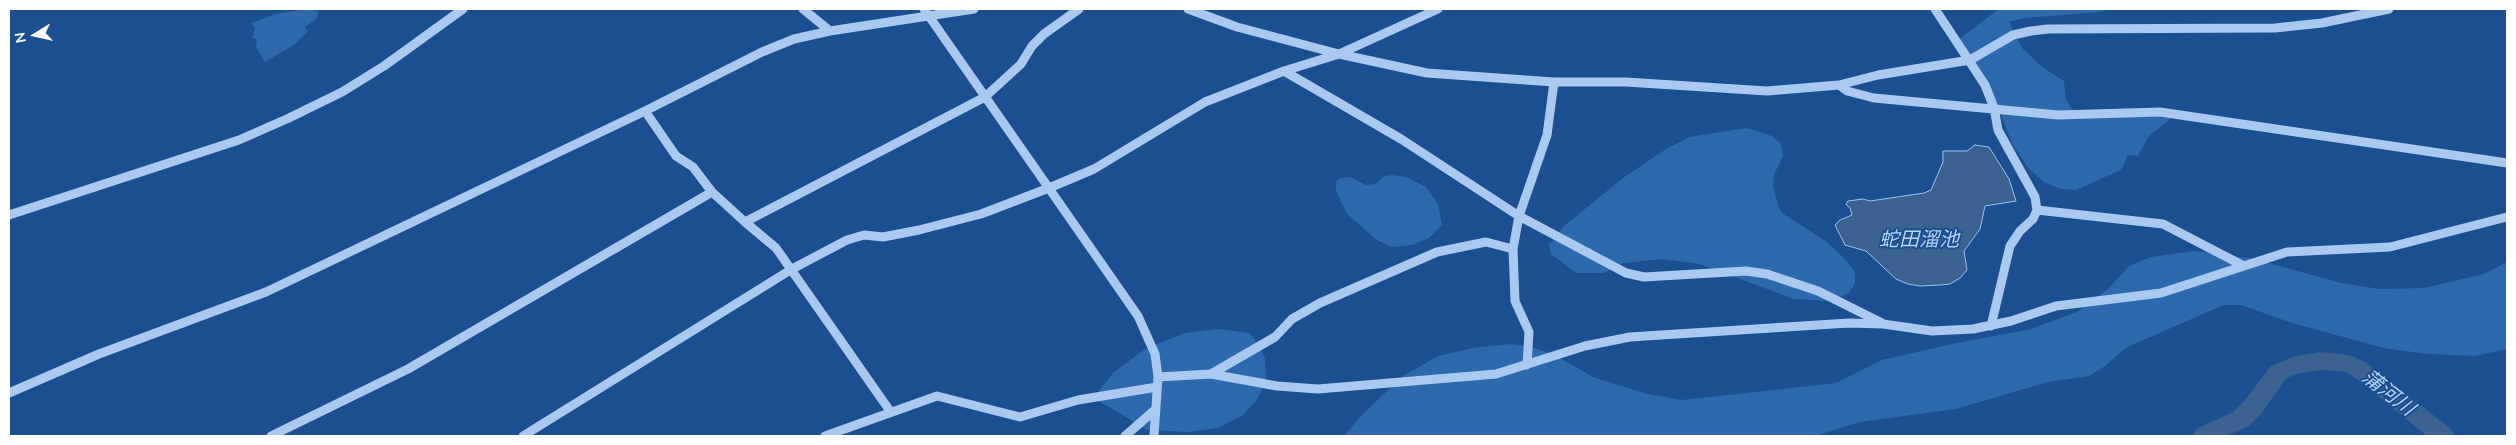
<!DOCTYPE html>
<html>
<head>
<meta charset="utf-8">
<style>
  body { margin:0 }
  #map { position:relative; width:2516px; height:445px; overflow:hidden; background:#1b4f8f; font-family:Mulish,sans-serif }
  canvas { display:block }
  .frame { position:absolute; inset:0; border:10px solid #fff; pointer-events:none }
  .north { position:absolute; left:10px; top:10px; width:50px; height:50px; -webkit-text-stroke:4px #1b4f8f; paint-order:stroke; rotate:260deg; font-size:14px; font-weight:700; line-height:20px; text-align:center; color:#fff }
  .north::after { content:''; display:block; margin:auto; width:18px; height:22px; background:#fff; clip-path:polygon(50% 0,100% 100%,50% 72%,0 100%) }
</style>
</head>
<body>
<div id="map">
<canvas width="2516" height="445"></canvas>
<div class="frame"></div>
<div class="north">N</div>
</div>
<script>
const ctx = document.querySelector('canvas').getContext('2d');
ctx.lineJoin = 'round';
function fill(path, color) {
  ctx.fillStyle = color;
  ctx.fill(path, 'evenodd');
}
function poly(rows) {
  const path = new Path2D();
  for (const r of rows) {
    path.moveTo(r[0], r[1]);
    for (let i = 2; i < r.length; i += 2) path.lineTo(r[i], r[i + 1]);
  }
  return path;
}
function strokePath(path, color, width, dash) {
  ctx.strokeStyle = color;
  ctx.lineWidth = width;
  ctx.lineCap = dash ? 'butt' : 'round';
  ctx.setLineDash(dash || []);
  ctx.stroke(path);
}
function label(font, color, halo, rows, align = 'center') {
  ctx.font = font + ' Mulish,"Noto Sans JP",sans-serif';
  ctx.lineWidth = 4;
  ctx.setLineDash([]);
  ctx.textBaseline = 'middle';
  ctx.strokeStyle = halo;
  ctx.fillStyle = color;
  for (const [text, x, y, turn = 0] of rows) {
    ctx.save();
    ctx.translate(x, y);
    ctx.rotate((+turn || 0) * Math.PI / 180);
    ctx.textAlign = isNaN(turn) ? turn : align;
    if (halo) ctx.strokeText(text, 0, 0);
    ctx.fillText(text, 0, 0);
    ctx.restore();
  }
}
const green = poly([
  [306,9,318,11,318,14,316,19,305,27,308,31,294,45,265,62,256,47,257,39,252,38,255,28,251,23,276,14],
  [1999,9,2110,9,2100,12,2024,18,2009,22,2022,48,2042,67,2064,81,2066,100,2077,116,2130,115,2171,118,2149,136,2138,156,2128,155,2121,170,2076,190,2061,189,2045,183,2028,168,2012,143,1985,76,1959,39],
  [1747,128,1772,136,1781,144,1783,156,1774,175,1773,186,1778,205,1782,213,1827,242,1847,261,1855,273,1855,283,1849,293,1831,301,1794,299,1700,264,1662,259,1623,263,1604,273,1576,273,1551,254,1549,245,1564,226,1623,178,1663,151,1689,137],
  [1391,175,1407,177,1426,187,1438,204,1442,225,1429,238,1412,245,1391,247,1377,240,1347,214,1336,191,1336,182,1338,179,1350,177,1366,185,1375,184,1383,177],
  [2194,251,2254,259,2341,283,2379,289,2424,288,2484,274,2507,262,2507,349,2475,356,2427,354,2384,348,2292,323,2241,305,2224,305,2127,347,2105,366,2089,376,2048,382,1956,409,1860,422,1815,436,1344,436,1362,415,1403,376,1438,356,1473,348,1510,344,1528,346,1553,354,1593,377,1647,394,1682,400,1836,383,1882,360,1952,344,2031,329,2077,312,2110,287,2129,266,2151,257],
  [1218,329,1250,333,1259,345,1265,359,1266,383,1256,401,1243,415,1218,428,1188,432,1148,430,1097,400,1098,392,1113,373,1145,349,1185,333]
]);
const water = poly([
  [1975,145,1989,147,2009,179,2016,201,1985,206,1980,229,1964,251,1967,270,1960,278,1950,284,1940,285,1920,286,1908,284,1896,279,1866,251,1845,245,1835,225,1840,220,1852,215,1850,208,1846,204,1848,201,1863,199,1870,201,1924,193,1931,190,1943,162,1943,151,1967,151,1975,145]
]);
const river = poly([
  [2321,352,2349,355,2367,363,2451,429,2454,436,2427,436,2351,375,2346,372,2321,370,2296,374,2286,379,2261,414,2249,426,2226,436,2193,436,2196,429,2233,412,2245,400,2270,367,2292,357,2321,352]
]);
const minor = poly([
  [803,9,830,31],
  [924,9,1138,316,1155,354,1158,377,1154,436],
  [1188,9,1237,27,1339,54,1427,73,1554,82,1626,82,1767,91,1839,85,1878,75,1970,60,2013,35,2031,31,2048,29,2275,28,2322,23,2389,9],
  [1935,9,1985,85,1994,108,1998,130,2035,197,2037,210,2033,219,2020,231,2010,246,1991,326],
  [1284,71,1401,139,1519,216,1626,273,1644,277,1746,271,1767,274,1818,291,1882,323],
  [1839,85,1847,91,1874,98,2058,115,2160,112,2507,163],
  [645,111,676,156,693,167,712,192],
  [2037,210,2163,224,2242,265],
  [9,215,239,140,289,118,342,92,384,66,463,9],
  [745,222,776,248,890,411],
  [1527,365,1529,332,1515,301,1513,249,1519,216,1547,135,1554,82],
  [1211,374,1275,337,1292,319,1320,303,1437,252,1486,242,1513,249],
  [1158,377,1211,374,1277,386,1318,389,1496,374,1585,346,1630,337,1849,323,1883,324,1932,331,1973,329,2011,321,2056,306,2161,293,2287,252,2390,247,2507,217],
  [9,393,99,354,266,292,645,111,762,52,794,39,830,31,974,9],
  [271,436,408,369,712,192,745,222,985,97,1021,64,1032,46,1044,34,1079,9],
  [523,436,792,269,847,240,864,235,883,237,919,230,981,214,1049,188,1094,169,1205,102,1284,71,1339,54,1438,9],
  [825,436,937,396,1020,417,1078,400,1157,387],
  [1125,436,1156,409]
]);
const waterNames = [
  ["蛇田溜池",1919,240],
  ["蒲河川",2388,393,38]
];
fill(green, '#2e69ad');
fill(water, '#3c6290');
strokePath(water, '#9cc4f0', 1);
fill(river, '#3c6290');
strokePath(minor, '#a9c9ee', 9);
label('italic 20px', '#b5d3f5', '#1b4f8f', waterNames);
</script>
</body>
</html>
